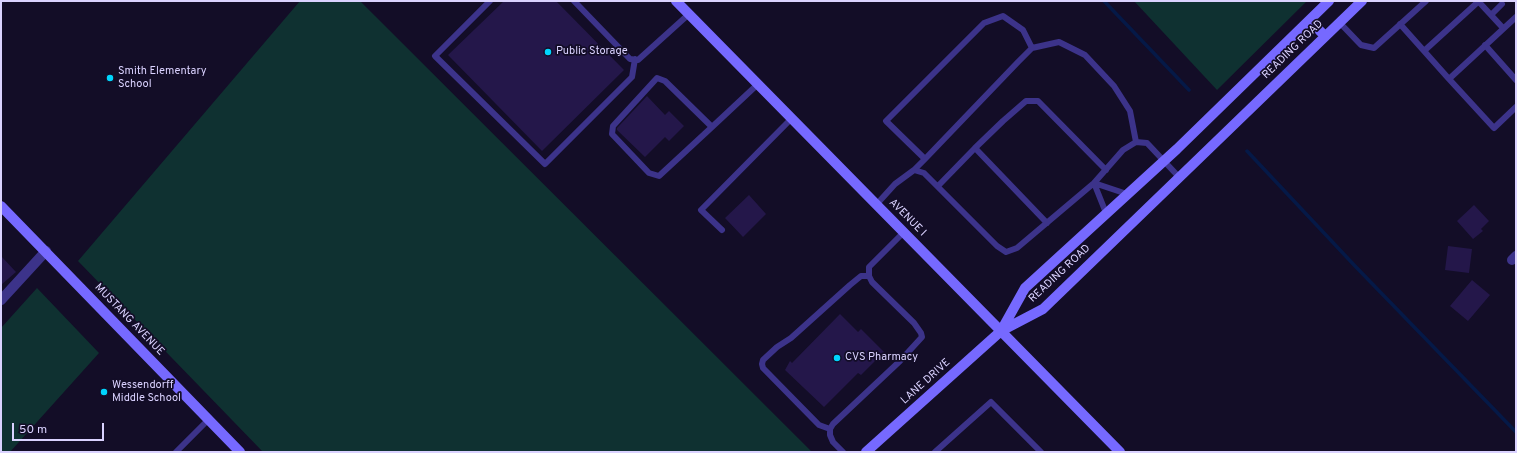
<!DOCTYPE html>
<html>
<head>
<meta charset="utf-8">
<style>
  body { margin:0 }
  #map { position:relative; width:1517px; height:453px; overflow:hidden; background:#130d27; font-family:Overpass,sans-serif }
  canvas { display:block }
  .frame { position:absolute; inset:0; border:2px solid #dad2ff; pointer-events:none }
  .scale { position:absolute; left:12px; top:423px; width:92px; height:18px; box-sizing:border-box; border:2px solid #dad2ff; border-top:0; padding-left:5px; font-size:12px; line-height:14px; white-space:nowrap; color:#dad2ff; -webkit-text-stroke:3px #130d27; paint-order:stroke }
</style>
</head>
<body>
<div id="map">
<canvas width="1517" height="453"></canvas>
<div class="frame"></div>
<div class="scale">50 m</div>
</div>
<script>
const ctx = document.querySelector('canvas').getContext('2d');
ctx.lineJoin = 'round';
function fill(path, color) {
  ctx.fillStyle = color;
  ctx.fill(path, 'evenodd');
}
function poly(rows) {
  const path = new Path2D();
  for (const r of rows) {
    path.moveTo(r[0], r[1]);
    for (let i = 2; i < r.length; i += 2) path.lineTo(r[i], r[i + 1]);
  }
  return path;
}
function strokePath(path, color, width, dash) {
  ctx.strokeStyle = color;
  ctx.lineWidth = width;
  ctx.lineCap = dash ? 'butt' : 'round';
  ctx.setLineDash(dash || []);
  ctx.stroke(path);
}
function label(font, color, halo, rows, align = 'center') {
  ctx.font = font + ' Overpass,sans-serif';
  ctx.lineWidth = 3.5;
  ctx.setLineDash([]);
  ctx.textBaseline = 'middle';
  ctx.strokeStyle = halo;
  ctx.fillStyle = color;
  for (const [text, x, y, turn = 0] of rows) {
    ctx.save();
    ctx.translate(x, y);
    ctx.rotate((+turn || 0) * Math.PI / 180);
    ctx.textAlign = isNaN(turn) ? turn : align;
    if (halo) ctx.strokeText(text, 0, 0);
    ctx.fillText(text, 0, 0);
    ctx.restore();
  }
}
const green = poly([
  [300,1,360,1,812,452,263,452,78,261],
  [1134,1,1307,1,1217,90],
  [37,288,99,353,10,452,1,452,1,328]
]);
const stream = poly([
  [1104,1,1189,90],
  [1247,151,1355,266,1516,432]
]);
const building = poly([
  [504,1,556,1,624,70,542,151,448,55],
  [647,96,665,115,669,111,684,126,669,141,665,137,645,157,617,130,617,128],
  [749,195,766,214,743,237,725,218],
  [1474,205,1489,221,1481,229,1483,231,1473,239,1457,221],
  [1448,246,1472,249,1469,273,1445,270],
  [1,256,16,272,1,285],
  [1472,280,1490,295,1468,321,1450,306],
  [840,314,858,332,861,329,884,352,861,375,858,373,824,407,785,370,790,361,792,363]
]);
const lane = poly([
  [490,1,435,56,545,164,632,77,635,59],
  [574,1,630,59,638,60,689,14],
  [1478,1,1503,28],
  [1491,15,1502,4],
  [1339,22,1361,45,1374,48,1426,1],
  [1400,24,1449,79,1516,17],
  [1485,45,1516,80],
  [1032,48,1059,42,1085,55,1114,86,1130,111,1136,142],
  [1424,51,1479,1],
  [1449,79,1494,128,1516,107],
  [712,127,665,81,657,78,613,126,612,134,649,173,659,176,712,127,758,84],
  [975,148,1003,121,1026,101,1038,101,1106,170],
  [914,170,925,159,1018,62,1032,48,1023,30,1003,16,984,23,886,121,925,159],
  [1094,183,1127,194],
  [1094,183,1106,213],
  [938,186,975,148,1047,223],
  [876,205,895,184,914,170,924,173,997,246,1006,252,1017,248,1094,183,1123,150,1136,142,1147,143,1179,177],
  [722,230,701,210,792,118],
  [830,429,819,425,763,368,762,364,763,360,777,347,791,338,850,285,861,276,869,276],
  [176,452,209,419],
  [843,452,833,442,830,435,830,429,833,424,900,361,922,337,921,333,914,323,872,282,869,276,869,267,904,232],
  [935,452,991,402,1041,452]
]);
const street = poly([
  [1512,260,1516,256],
  [1,300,46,251]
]);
const secondary = poly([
  [676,1,1120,452],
  [1310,21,1325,36],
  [1,206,240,452],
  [1001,331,1025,288,1177,149,1329,1],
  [866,452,1001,331,1043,309,1362,1]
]);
const markers = [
  [548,52,4,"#00d5fd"],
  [110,78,4,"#00d5fd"],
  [837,358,4,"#00d5fd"],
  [104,392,4,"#00d5fd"]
];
const streetNames = [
  ["READING ROAD",1293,50,-44],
  ["AVENUE I",907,218,45],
  ["READING ROAD",1060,274,-43],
  ["MUSTANG AVENUE",129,320,46],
  ["LANE DRIVE",926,382,-42]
];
const poiNames = [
  ["Public Storage",556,52],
  ["Smith Elementary",118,72],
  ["School",118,85],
  ["CVS Pharmacy",845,358],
  ["Wessendorff",112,386],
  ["Middle School",112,399]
];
fill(green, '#0f3131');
strokePath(stream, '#051947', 3.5);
fill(building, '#24174a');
strokePath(lane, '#3c338a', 6);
strokePath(street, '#3c338a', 10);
strokePath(secondary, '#7669ff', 10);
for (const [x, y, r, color] of markers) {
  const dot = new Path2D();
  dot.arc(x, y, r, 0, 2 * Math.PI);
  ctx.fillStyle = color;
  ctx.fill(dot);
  strokePath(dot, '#130d27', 1.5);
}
label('11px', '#dad2ff', '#130d27', streetNames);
label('11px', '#dad2ff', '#130d27', poiNames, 'left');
</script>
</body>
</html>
